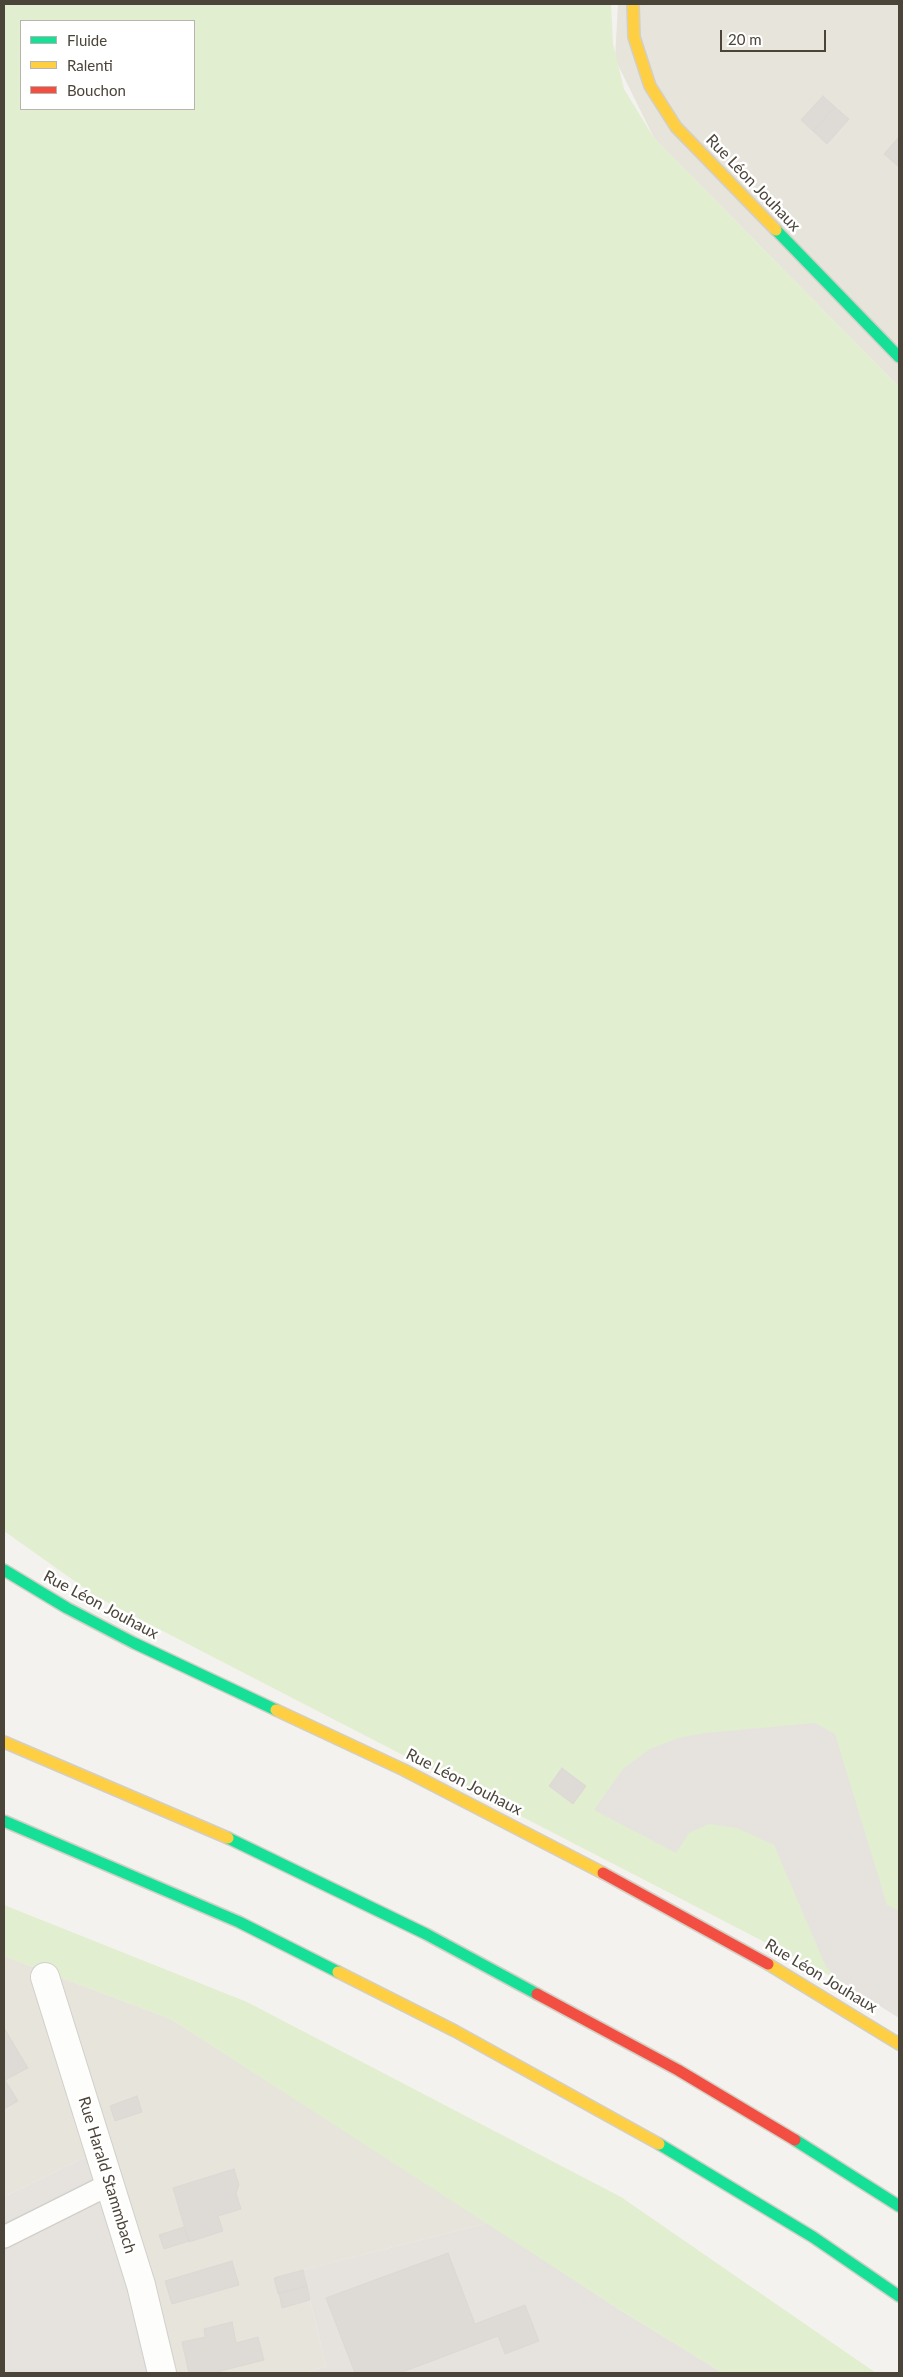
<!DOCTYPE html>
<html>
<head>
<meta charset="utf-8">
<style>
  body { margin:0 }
  #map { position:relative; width:903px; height:2377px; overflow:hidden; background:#f4f2ee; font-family:Lato,sans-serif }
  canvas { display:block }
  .frame { position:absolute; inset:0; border:5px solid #4b4439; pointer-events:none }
  .legend { position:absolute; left:20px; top:20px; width:175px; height:90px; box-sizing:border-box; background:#fff; border:1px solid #b7b4b0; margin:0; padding:6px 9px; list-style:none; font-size:15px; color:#4b4439 }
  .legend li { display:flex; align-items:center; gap:10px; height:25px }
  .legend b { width:25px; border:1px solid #b7b4b0 }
  .scale { position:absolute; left:720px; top:30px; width:106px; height:22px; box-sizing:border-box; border:2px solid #4b4439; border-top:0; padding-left:6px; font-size:15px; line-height:18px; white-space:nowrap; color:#4b4439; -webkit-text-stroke:4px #fff; paint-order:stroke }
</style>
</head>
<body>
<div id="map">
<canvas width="903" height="2377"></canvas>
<div class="frame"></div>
<ul class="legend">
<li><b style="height:6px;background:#16e098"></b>Fluide</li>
<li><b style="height:6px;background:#ffcf43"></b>Ralenti</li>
<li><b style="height:6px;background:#f24e42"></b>Bouchon</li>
</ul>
<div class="scale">20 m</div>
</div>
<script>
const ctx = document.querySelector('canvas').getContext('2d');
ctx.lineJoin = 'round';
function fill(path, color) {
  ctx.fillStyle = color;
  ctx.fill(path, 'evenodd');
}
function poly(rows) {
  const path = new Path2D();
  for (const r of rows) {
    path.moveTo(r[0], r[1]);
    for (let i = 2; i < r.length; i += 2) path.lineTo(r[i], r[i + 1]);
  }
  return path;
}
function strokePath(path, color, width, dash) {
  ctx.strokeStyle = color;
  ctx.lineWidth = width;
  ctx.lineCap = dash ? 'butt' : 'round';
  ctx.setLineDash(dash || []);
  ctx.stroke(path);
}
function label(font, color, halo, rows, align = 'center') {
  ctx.font = font + ' Lato,sans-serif';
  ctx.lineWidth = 5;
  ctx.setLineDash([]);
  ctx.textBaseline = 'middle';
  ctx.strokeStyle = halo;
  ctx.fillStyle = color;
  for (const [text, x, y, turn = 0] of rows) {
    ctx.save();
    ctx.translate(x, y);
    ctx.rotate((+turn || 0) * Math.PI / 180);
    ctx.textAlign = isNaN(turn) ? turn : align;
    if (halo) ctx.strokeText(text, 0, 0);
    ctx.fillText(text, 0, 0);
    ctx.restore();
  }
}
const residential = poly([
  [618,4,899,4,899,387,654,138,615,59],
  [4,1956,171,2019,488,2223,303,2270,326,2366,306,2373,162,2373,99,2150,4,2197]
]);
const industrial = poly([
  [99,2150,162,2373,4,2373,4,2197],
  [488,2223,620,2310,723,2373,306,2373,326,2366,303,2270]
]);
const green = poly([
  [4,4,611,4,613,44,624,89,654,138,899,387,899,2017,840,1981,97,1597,4,1531],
  [21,21,194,21,194,109,21,109],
  [4,1905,247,2002,621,2197,876,2373,723,2373,620,2310,171,2019,4,1956]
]);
const parking = poly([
  [815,1723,835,1734,887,1905,899,1911,899,2018,840,1981,826,1967,774,1845,737,1828,709,1824,689,1833,676,1853,594,1810,623,1769,650,1749,678,1738,705,1733],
  [69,2287,76,2317,105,2313,117,2373,4,2373,4,2301]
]);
const building = poly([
  [823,96,835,107,813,131,801,120,823,96],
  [835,107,849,119,827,144,813,131,835,107],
  [899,137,899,167,884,154,899,137],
  [562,1768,586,1786,573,1804,549,1786,562,1768],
  [4,2028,28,2068,5,2080,4,2078,4,2028],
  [5,2080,18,2101,4,2109,4,2081,5,2080],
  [137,2096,142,2112,115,2121,110,2106,137,2096],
  [234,2169,239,2185,236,2193,241,2209,218,2216,223,2231,189,2242,173,2188,234,2169],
  [184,2227,189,2241,164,2249,159,2235,184,2227],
  [448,2253,475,2324,525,2305,539,2341,505,2354,498,2336,400,2373,355,2373,326,2298,448,2253],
  [232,2261,239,2285,172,2304,165,2281,232,2261],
  [303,2270,307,2286,278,2294,274,2278,303,2270],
  [307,2286,310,2300,282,2308,279,2293,307,2286],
  [232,2322,236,2343,258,2337,264,2360,213,2373,189,2373,182,2342,205,2337,204,2329,232,2322]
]);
const lane = poly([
  [4,2237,110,2184]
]);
const street = poly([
  [45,1977,141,2285,162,2373]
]);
const fast = poly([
  [776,230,899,357],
  [4,1570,67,1608,134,1643,276,1710],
  [4,1821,239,1922,338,1972],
  [228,1838,426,1934,537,1994],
  [795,2140,899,2206],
  [659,2144,813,2237,899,2296]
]);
const slow = poly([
  [633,4,634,37,650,86,676,127,776,230],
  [276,1710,404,1770,603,1873],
  [4,1742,228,1838],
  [768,1964,899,2044],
  [338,1972,455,2031,659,2144]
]);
const jam = poly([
  [603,1873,768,1964],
  [537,1994,678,2070,795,2140]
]);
const streetNames = [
  ["Rue Léon Jouhaux",753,183,46],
  ["Rue Léon Jouhaux",101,1605,28],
  ["Rue Léon Jouhaux",464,1782,27],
  ["Rue Léon Jouhaux",821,1976,31],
  ["Rue Harald Stammbach",107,2175,73]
];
fill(residential, '#e7e4dc');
fill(industrial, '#e6e2de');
fill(green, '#e1eecf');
fill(parking, '#e6e3df');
fill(building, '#dedbd6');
strokePath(building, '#dcd9d4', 1);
strokePath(lane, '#d2d0cb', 24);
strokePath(street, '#d2d0cb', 30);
strokePath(fast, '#d3cfc5', 14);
strokePath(slow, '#d3cfc5', 14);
strokePath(jam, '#d3cfc5', 14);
strokePath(lane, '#fdfdfc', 21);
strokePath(street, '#fdfdfc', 28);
strokePath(fast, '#16e098', 11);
strokePath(slow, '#ffcf43', 11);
strokePath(jam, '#f24e42', 11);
label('16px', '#4b4439', '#fff', streetNames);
</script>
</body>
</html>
